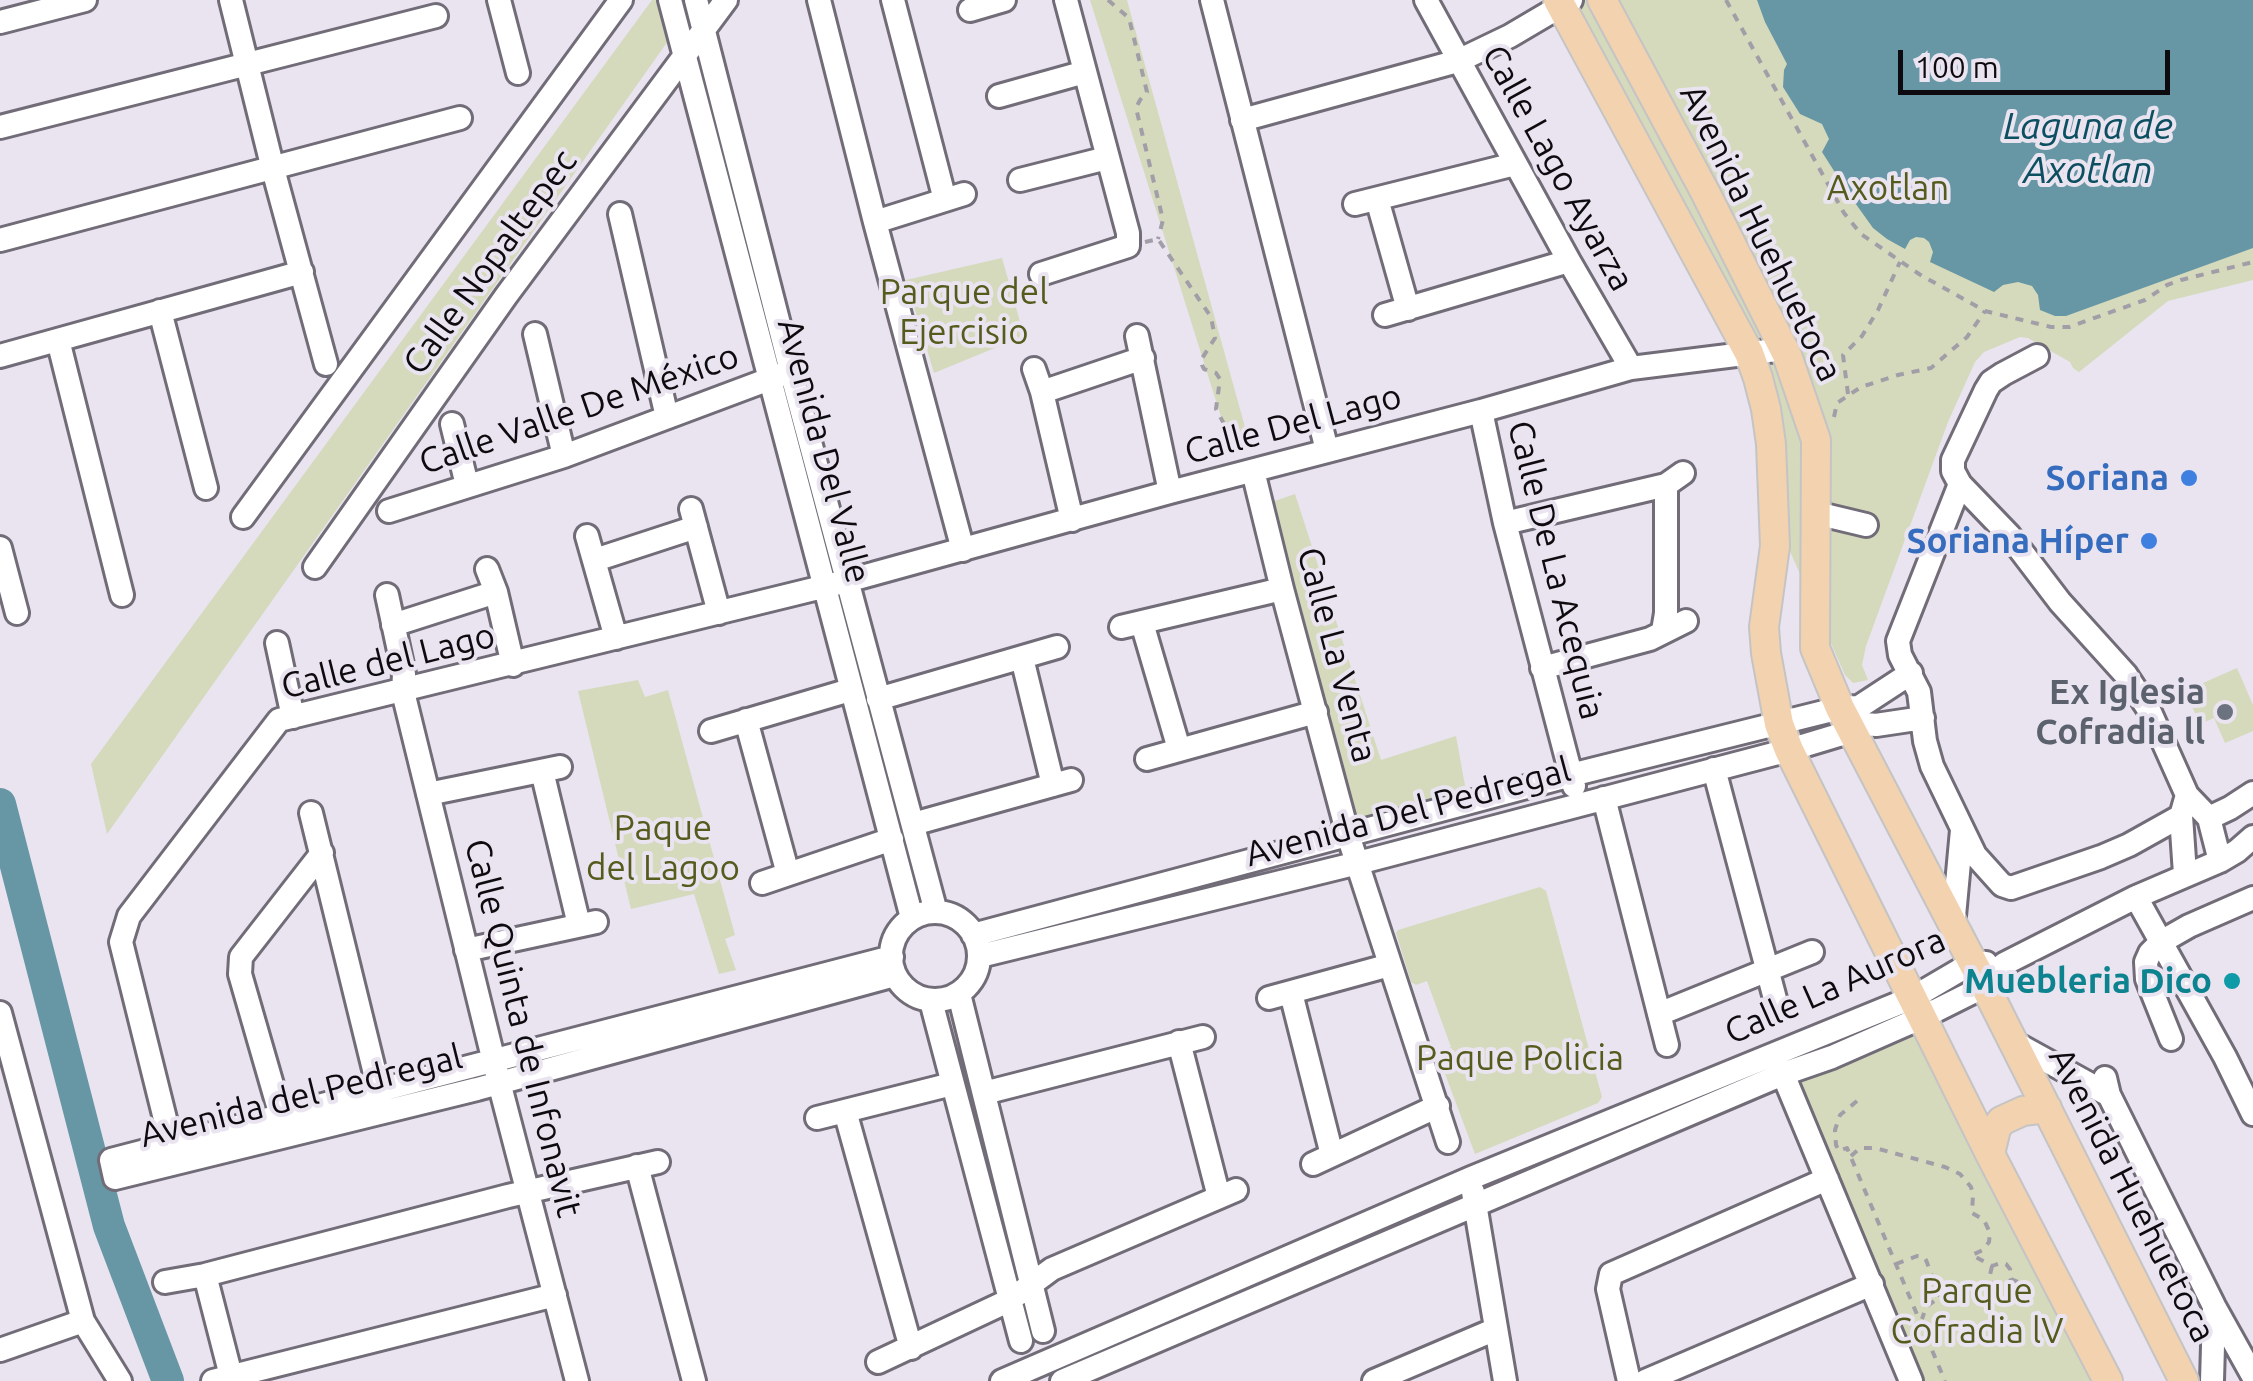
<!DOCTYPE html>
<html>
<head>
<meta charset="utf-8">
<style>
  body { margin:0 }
  #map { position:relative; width:2253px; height:1381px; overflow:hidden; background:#e9e4f0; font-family:Ubuntu,sans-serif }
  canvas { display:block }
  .scale { position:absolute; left:1898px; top:50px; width:272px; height:45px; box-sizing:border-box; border:5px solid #0d0b0f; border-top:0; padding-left:12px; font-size:30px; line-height:35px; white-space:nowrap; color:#0d0b0f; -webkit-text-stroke:8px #e9e4f0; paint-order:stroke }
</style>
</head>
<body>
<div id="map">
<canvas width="2253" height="1381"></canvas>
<div class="scale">100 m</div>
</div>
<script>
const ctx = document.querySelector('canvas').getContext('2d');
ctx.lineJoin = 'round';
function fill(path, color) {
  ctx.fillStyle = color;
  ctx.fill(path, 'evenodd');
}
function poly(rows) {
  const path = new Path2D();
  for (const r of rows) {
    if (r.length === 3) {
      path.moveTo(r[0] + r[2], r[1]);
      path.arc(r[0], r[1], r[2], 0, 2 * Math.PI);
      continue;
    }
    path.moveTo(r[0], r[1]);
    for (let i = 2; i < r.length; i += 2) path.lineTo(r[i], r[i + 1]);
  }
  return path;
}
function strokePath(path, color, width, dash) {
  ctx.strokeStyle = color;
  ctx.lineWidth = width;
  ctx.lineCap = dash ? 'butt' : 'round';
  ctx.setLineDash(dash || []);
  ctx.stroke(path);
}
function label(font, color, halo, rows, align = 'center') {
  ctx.font = font + ' Ubuntu,sans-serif';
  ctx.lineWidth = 8;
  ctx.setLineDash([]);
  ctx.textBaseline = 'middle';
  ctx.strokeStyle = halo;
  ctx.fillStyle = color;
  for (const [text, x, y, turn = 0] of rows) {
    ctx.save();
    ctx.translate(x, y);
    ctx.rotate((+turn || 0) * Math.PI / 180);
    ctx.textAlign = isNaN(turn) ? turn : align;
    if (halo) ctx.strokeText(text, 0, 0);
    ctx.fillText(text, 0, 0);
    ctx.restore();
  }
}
const green = poly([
  [652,0,697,0,107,834,91,764],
  [1090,0,1127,0,1251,449,1233,455],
  [1574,0,2253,0,2253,280,2168,301,2079,372,2073,368,2070,362,2028,338,2020,337,1984,352,1975,362,1948,422,1866,646,1862,665,1868,680,1853,683,1845,675,1788,547,1784,443],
  [1002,258,1024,336,934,373,906,280],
  [1295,494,1381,760,1456,736,1466,791,1356,821,1272,502],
  [2237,668,2253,705,2253,731,2225,743,2214,718,2200,724,2185,691],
  [638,680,645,697,668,690,735,935,725,939,736,970,719,974,694,894,631,909,578,691],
  [1540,887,1546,891,1602,1097,1598,1103,1475,1154,1438,1055,1440,1051,1451,1047,1427,981,1416,985,1411,982,1396,933,1398,930],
  [1910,1029,1919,1042,2025,1254,2094,1381,1924,1381,1789,1080]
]);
const water = poly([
  [1757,0,2253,0,2253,248,2066,316,2055,316,2040,310,2038,295,2032,286,2018,282,2003,285,1994,292,1930,262,1933,252,1929,242,1924,238,1916,237,1910,240,1905,249,1887,239,1873,228,1848,193,1822,152,1829,139,1822,124,1800,114,1783,87,1784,70,1787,64,1765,22]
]);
const river = poly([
  [0,804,109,1226,168,1381]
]);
const path = poly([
  [1108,0,1129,18,1147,92,1140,100,1136,108,1163,220,1158,239],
  [1726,0,1844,213,1861,234,1919,274,1985,311,2051,327,2069,327,2145,300,2167,285,2181,280,2253,262],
  [1145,242,1158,239,1211,317,1215,338,1201,360,1202,365,1204,369,1216,373,1220,379,1216,409,1231,437,1237,455],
  [1848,394,1843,355,1862,336,1878,310,1900,262],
  [1834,417,1837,403,1861,387,1898,375,1931,368,1967,337,1985,311],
  [1857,1101,1840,1115,1835,1130,1836,1145,1839,1151,1847,1148,1945,1381],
  [1851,1156,1860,1148,1875,1148,1945,1167,1960,1174,1971,1187,1973,1195,1972,1213,1984,1220,1990,1233,1989,1242,1983,1250,1972,1255,1992,1266,2000,1263,2006,1264,2010,1269,2011,1279,2025,1285],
  [1896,1264,1917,1256,1924,1257,1926,1260,1940,1297,1926,1307,1922,1319],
  [1992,1266,1990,1275,1994,1283,2003,1285,2010,1281]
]);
const minor = poly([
  [231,0,273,169,326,364],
  [499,0,518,73],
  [670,0,912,918],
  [696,0,791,371,936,912],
  [819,0,875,222,963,550],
  [893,0,945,200],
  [1212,0,1327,450],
  [1426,0,1569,261,1631,368],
  [970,10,1004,0],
  [0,22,85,0],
  [999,96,1085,72],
  [1242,120,1458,61,1510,36,1571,0],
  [0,127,436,16],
  [1020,180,1107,158],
  [1377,199,1408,309],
  [1355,204,1515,164],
  [620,214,667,417],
  [875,222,964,194],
  [0,240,460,118],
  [1041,274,1128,246,1128,233,1066,0],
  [160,311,206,488],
  [1385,315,1569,261],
  [535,334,564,456],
  [1137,336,1170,492],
  [58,340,122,595],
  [0,356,302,272],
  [1034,369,1042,392,1072,520],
  [1042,392,1143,358],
  [1481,411,1505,523,1574,786],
  [452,424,467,485],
  [1253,471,1282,589,1348,835,1448,1142],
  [1960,484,1953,471,1953,460,1986,390,1991,382,2003,374,2037,356],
  [691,509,719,613],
  [389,511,564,456,783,374],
  [1816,513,1866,525],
  [243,517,621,0],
  [1505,523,1666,485,1683,473],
  [587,536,616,638],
  [0,548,17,613],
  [595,560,696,527],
  [315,567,506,296,726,0],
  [487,569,496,592,513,665],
  [387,595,404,674,403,692,499,1082,577,1381],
  [1142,623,1179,749],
  [393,625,496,592],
  [1121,627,1282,589],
  [1663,631,1666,613,1666,485],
  [277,643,293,717],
  [1022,658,1053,785],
  [1542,668,1650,639,1686,621],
  [878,699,1057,647],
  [746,720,788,874],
  [711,731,850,690],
  [1147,759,1316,712],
  [1714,769,1778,1010],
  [542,771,579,925],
  [428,794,560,767],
  [2187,795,2181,816,2129,845,2101,857,2011,888,2002,885,1975,855,1932,766,1925,741,1919,692,1900,655,1898,641,1960,484,2009,535,2060,602,2126,675,2149,710,2187,795,2209,818,2220,861],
  [1604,798,1667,1045],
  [311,813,379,1090],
  [2181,816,2185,874],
  [2209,818,2230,808,2253,793],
  [913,824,1071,780],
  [762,883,892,839],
  [2136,897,2225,1057,2253,1114],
  [935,956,44],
  [1953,927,1962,830],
  [973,935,1571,775,1840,708,1859,707,1911,673],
  [466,950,596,922],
  [980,956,1358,863,1789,750,1852,731,1866,724,1876,725,1923,718],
  [892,957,111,1160,115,1178,477,1089,895,975],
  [1291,993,1332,1155],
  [959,994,1043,1331],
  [1269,998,1390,965],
  [931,1001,1021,1341],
  [0,1013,83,1321,120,1381],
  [1659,1014,1812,952],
  [2171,1039,2147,979,2146,962,2150,953,2161,942,2189,926,2253,898],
  [2011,1041,2109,1095],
  [1179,1042,1219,1197],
  [1783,1074,1911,1381],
  [2105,1078,2109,1095,2214,1306,2253,1376],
  [984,1093,1203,1037],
  [845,1111,911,1348],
  [281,1116,240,974,241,957,322,853],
  [817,1118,952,1084],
  [176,1163,121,942,129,916,279,720,847,581,1170,492,1481,411,1631,368,1784,349],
  [1313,1164,1438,1106],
  [637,1166,694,1381],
  [1473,1192,1505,1381],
  [205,1275,231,1376],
  [165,1282,205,1275,508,1196,658,1162],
  [0,1350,83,1321],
  [878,1362,1010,1300,1052,1269,1236,1190],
  [213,1381,555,1295],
  [1002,1381,1471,1178,1914,997,1972,963,1986,963],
  [1062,1381,1783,1074,1832,1057,1923,1017,1985,986,2004,964,2136,897,2220,861,2237,851,2253,837],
  [1374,1381,1496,1329],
  [1629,1381,1608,1289,1611,1274,1827,1179],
  [1645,1381,1872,1284],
  [2212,1381,2214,1310]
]);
const major = poly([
  [1558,0,1749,353,1758,378,1766,409,1771,444,1775,546,1764,627,1766,653,1779,724,1789,750,1990,1154,2108,1381],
  [1602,0,1705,192,1787,355,1816,440,1815,648,1840,708,1985,986,2184,1381],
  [1990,1154,1996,1129,2001,1121,2023,1111,2047,1108]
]);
const markers = [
  [2189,478,10,"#3f7fe0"],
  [2149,541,10,"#3f7fe0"],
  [2225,712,10,"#6b7280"],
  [2232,981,10,"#0f9aa8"]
];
const streetNames = [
  ["Calle Lago Ayarza",1558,168,61],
  ["Avenida Huehuetoca",1761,233,64],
  ["Calle Nopaltepec",490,262,-54],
  ["Calle Valle De México",579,409,-19],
  ["Calle Del Lago",1293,424,-15],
  ["Avenida Del Valle",824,451,75],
  ["Calle De La Acequia",1556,570,76],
  ["Calle La Venta",1337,655,75],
  ["Calle del Lago",388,661,-14],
  ["Avenida Del Pedregal",1408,812,-15],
  ["Calle La Aurora",1835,986,-24],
  ["Calle Quinta de Infonavit",523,1028,76],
  ["Avenida del Pedregal",301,1096,-14],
  ["Avenida Huehuetoca",2132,1195,63]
];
const parkNames = [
  ["Axotlan",1888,188],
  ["Parque del",964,292],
  ["Ejercisio",964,332],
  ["Paque",663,828],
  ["del Lagoo",663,868],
  ["Paque Policia",1520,1058],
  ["Parque",1977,1291],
  ["Cofradia lV",1977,1331]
];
const shopNames = [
  ["Soriana",2169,478],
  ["Soriana Híper",2129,541]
];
const worshipNames = [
  ["Ex Iglesia",2205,692],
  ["Cofradia ll",2205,732]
];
const cultureNames = [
  ["Muebleria Dico",2212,981]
];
const waterNames = [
  ["Laguna de",2088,126],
  ["Axotlan",2088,170]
];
fill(green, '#d5dabc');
fill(water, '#6796a5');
strokePath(river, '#6796a5', 32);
strokePath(minor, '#716c77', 28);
strokePath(major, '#c5c4c5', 32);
strokePath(path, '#a29ea8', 4, [8, 8]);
strokePath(minor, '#fff', 22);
strokePath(major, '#f3d2af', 28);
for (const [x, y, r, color] of markers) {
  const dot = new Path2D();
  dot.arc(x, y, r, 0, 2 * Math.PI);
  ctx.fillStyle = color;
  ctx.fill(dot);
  strokePath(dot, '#e9e4f0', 4);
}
label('35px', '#0d0b0f', '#e9e4f0', streetNames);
label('35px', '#545b1d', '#e9e4f0', parkNames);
label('bold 35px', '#366cbe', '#e9e4f0', shopNames, 'right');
label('bold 35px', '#5b616d', '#e9e4f0', worshipNames, 'right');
label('bold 35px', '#0d838f', '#e9e4f0', cultureNames, 'right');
label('italic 38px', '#0c4f61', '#e9e4f0', waterNames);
</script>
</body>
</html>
